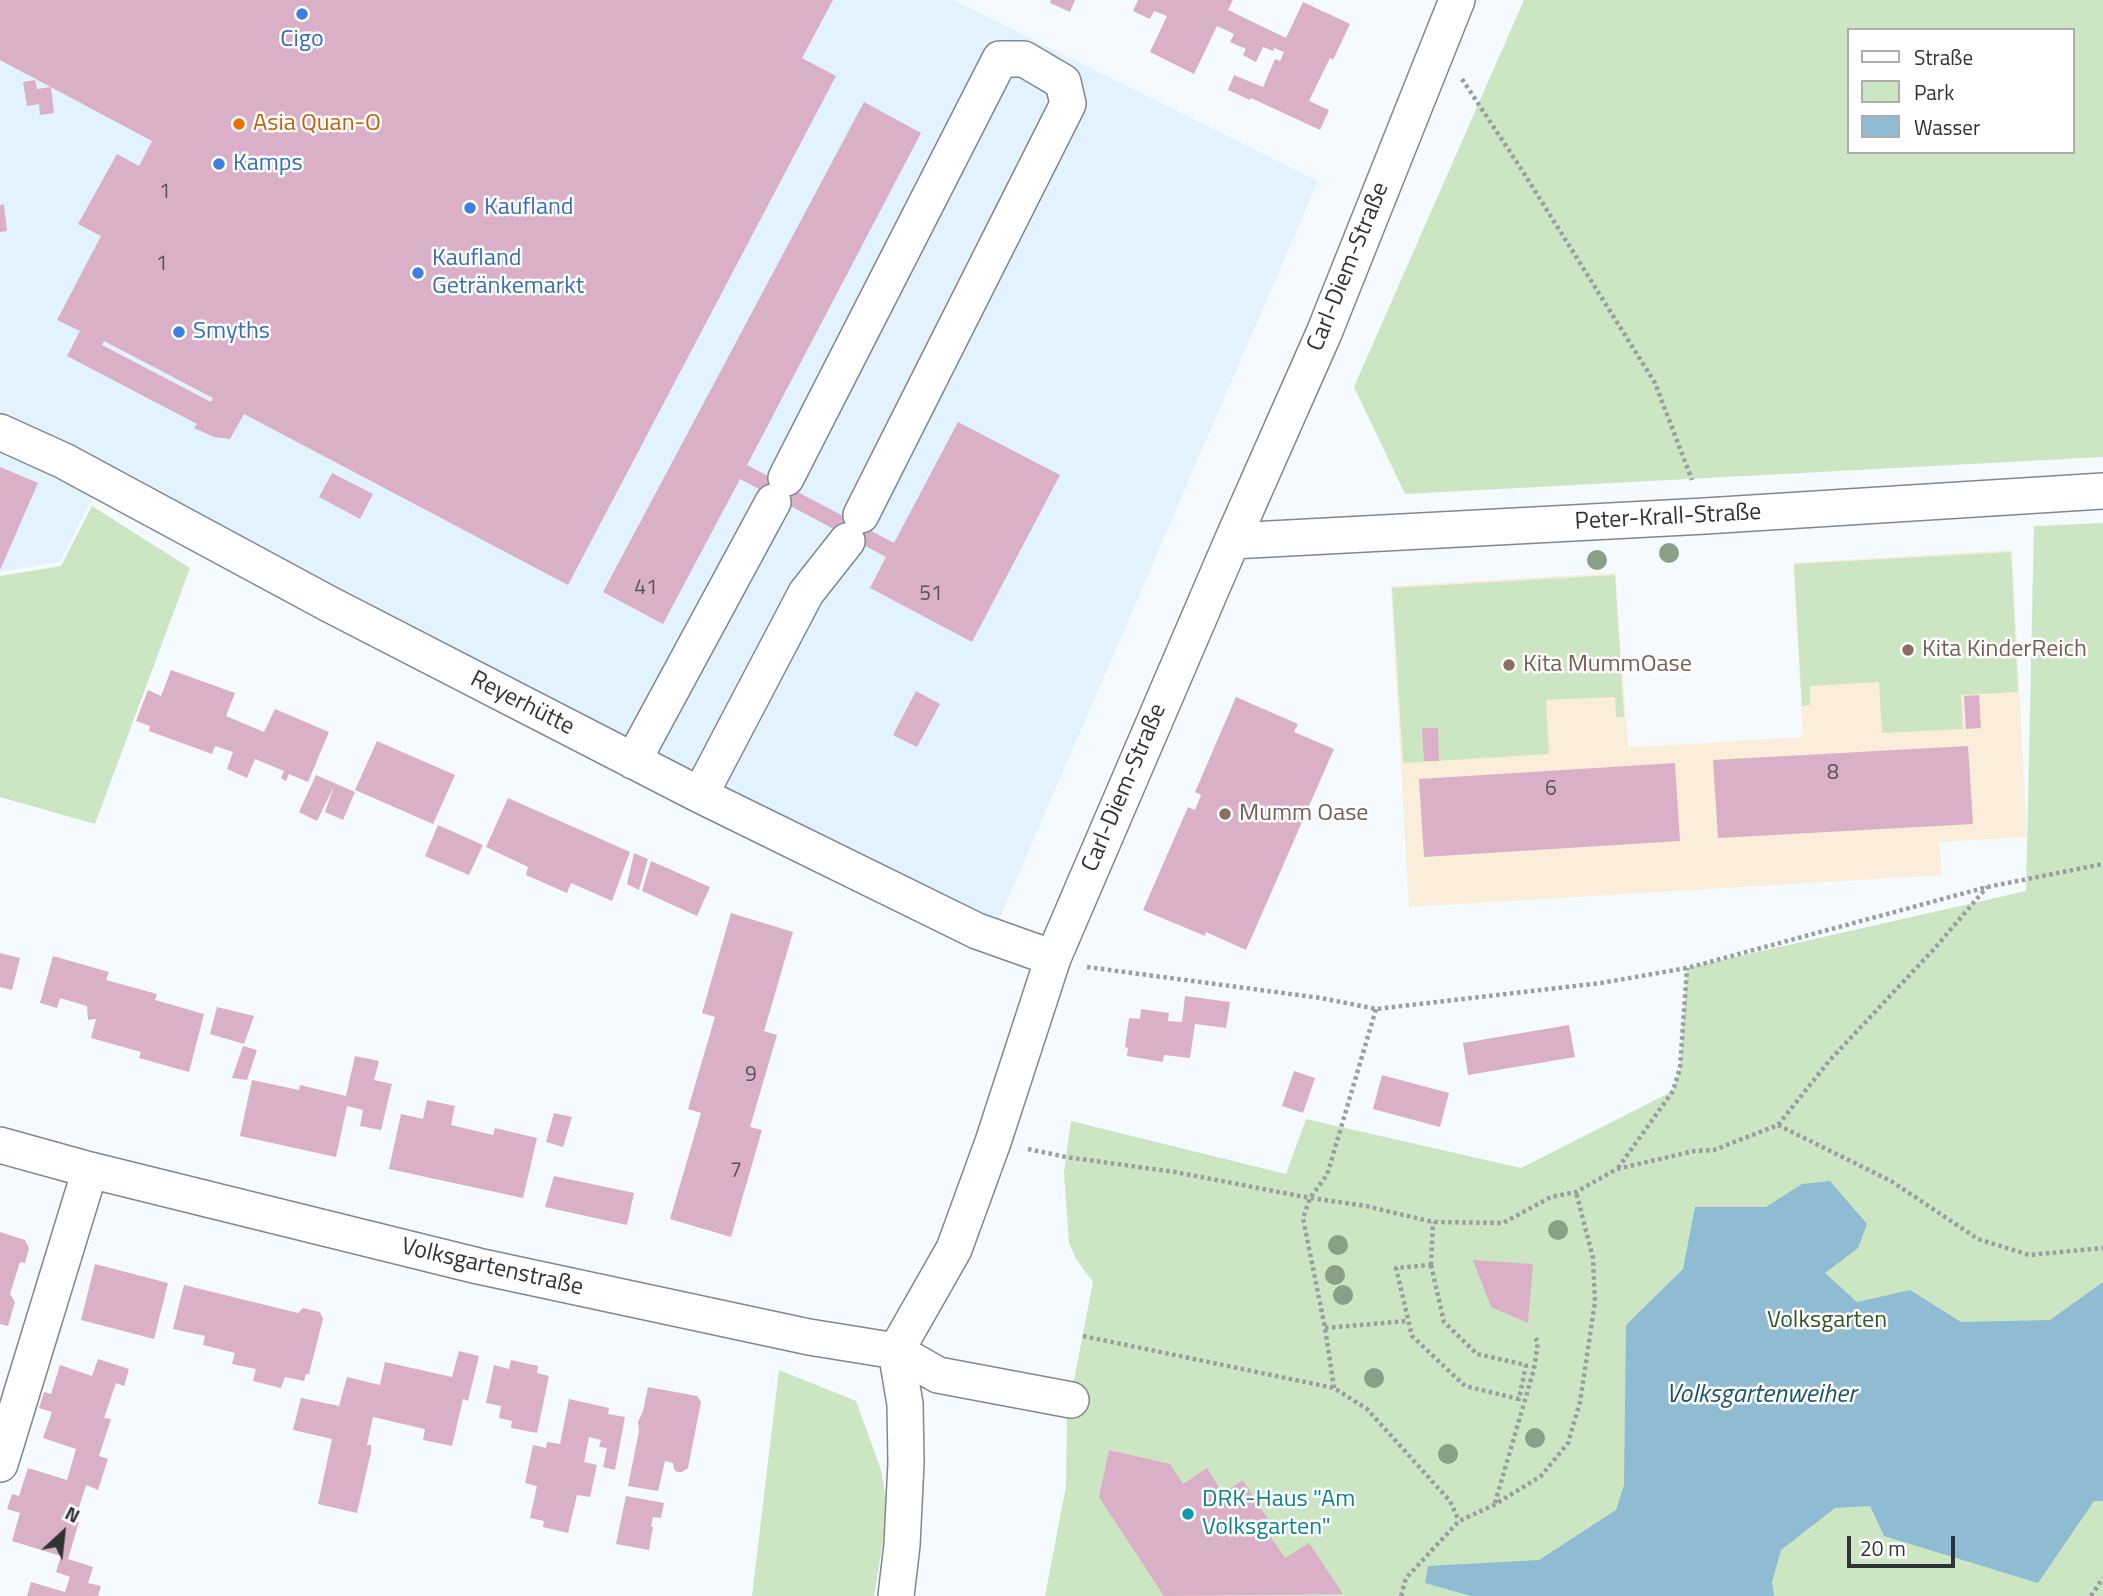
<!DOCTYPE html>
<html>
<head>
<meta charset="utf-8">
<style>
  body { margin:0 }
  #map { position:relative; width:2103px; height:1596px; overflow:hidden; background:#f5fafe; font-family:"Titillium Web",sans-serif }
  canvas { display:block }
  .legend { position:absolute; left:1847px; top:28px; width:228px; height:126px; box-sizing:border-box; background:#fff; border:2px solid #acadaf; margin:0; padding:9px 12px; list-style:none; font-size:21px; color:#303336 }
  .legend li { display:flex; align-items:center; gap:14px; height:35px }
  .legend b { width:35px; border:2px solid #acadaf }
  .north { position:absolute; left:28px; top:1498px; width:70px; height:70px; -webkit-text-stroke:5px #fff; paint-order:stroke; rotate:27deg; font-size:19px; font-weight:700; line-height:28px; text-align:center; color:#303336 }
  .north::after { content:''; display:block; margin:auto; width:24px; height:32px; background:#303336; clip-path:polygon(50% 0,100% 100%,50% 72%,0 100%) }
  .scale { position:absolute; left:1847px; top:1536px; width:108px; height:32px; box-sizing:border-box; border:4px solid #303336; border-top:0; padding-left:9px; font-size:21px; line-height:24px; white-space:nowrap; color:#303336; -webkit-text-stroke:5px #fff; paint-order:stroke }
</style>
</head>
<body>
<div id="map">
<canvas width="2103" height="1596"></canvas>
<ul class="legend">
<li><b style="height:9px;background:#fff"></b>Straße</li>
<li><b style="height:19px;background:#cce6c3"></b>Park</li>
<li><b style="height:19px;background:#8fbcd3"></b>Wasser</li>
</ul>
<div class="north">N</div>
<div class="scale">20 m</div>
</div>
<script>
const ctx = document.querySelector('canvas').getContext('2d');
ctx.lineJoin = 'round';
function fill(path, color) {
  ctx.fillStyle = color;
  ctx.fill(path, 'evenodd');
}
function poly(rows) {
  const path = new Path2D();
  for (const r of rows) {
    path.moveTo(r[0], r[1]);
    for (let i = 2; i < r.length; i += 2) path.lineTo(r[i], r[i + 1]);
  }
  return path;
}
function strokePath(path, color, width, dash) {
  ctx.strokeStyle = color;
  ctx.lineWidth = width;
  ctx.lineCap = dash ? 'butt' : 'round';
  ctx.setLineDash(dash || []);
  ctx.stroke(path);
}
function label(font, color, halo, rows, align = 'center') {
  ctx.font = font + ' "Titillium Web",sans-serif';
  ctx.lineWidth = 5;
  ctx.setLineDash([]);
  ctx.textBaseline = 'middle';
  ctx.strokeStyle = halo;
  ctx.fillStyle = color;
  for (const [text, x, y, turn = 0] of rows) {
    ctx.save();
    ctx.translate(x, y);
    ctx.rotate((+turn || 0) * Math.PI / 180);
    ctx.textAlign = isNaN(turn) ? turn : align;
    if (halo) ctx.strokeText(text, 0, 0);
    ctx.fillText(text, 0, 0);
    ctx.restore();
  }
}
const built = poly([
  [0,0,953,0,1318,181,988,945,95,493,60,562,0,572]
]);
const education = poly([
  [2012,550,2027,837,1939,842,1942,875,1409,907,1391,586,1615,573,1628,747,1691,744,1803,737,1793,563]
]);
const green = poly([
  [1524,0,2103,0,2103,457,1405,494,1354,387],
  [1849,30,2073,30,2073,152,1849,152],
  [92,506,190,568,95,824,0,797,0,576,61,566],
  [2103,523,2103,1596,1045,1596,1066,1486,1067,1416,1093,1282,1076,1259,1069,1243,1064,1172,1071,1121,1286,1174,1306,1119,1521,1168,1673,1091,1680,1068,1687,968,2026,891,2034,526],
  [2011,552,2018,692,1961,695,1963,729,1882,733,1879,682,1810,686,1810,705,1802,706,1794,564],
  [1615,575,1624,717,1616,717,1615,697,1546,700,1549,754,1403,763,1392,588],
  [779,1370,856,1401,881,1470,888,1511,874,1596,752,1596]
]);
const water = poly([
  [1830,1181,1867,1224,1858,1248,1825,1273,1857,1302,1910,1290,1961,1322,2050,1320,2103,1282,2103,1501,2094,1501,2038,1583,1884,1536,1870,1506,1835,1508,1781,1550,1772,1582,1774,1596,1471,1596,1425,1583,1428,1566,1539,1560,1616,1510,1624,1485,1626,1325,1683,1269,1695,1207,1766,1207,1802,1184]
]);
const building = poly([
  [0,0,833,0,802,58,836,76,568,585,244,414,230,439,214,437,194,428,197,424,67,356,80,331,57,320,101,236,78,224,117,154,139,166,152,141,0,60],
  [104,341,213,398,211,402,102,345],
  [1051,0,1075,0,1070,12,1050,3],
  [1138,0,1233,0,1228,10,1286,38,1303,2,1350,24,1333,60,1330,58,1309,101,1329,110,1320,130,1251,98,1250,100,1228,90,1234,75,1263,87,1275,59,1280,61,1284,52,1274,48,1273,51,1263,47,1256,62,1243,55,1246,49,1230,42,1234,34,1217,26,1194,74,1150,52,1167,16,1154,11,1150,19,1133,11],
  [35,80,37,89,51,87,54,113,40,115,39,104,27,106,23,82],
  [864,102,921,133,747,465,894,543,958,422,1060,475,972,642,870,588,886,557,740,479,663,624,603,592],
  [4,204,7,231,0,232,0,205],
  [0,467,38,483,0,570],
  [332,473,373,494,360,519,319,497],
  [171,670,235,693,226,716,264,732,275,709,329,732,308,782,289,774,286,781,281,778,284,771,255,759,247,778,227,769,233,752,215,746,212,754,149,731,150,726,136,721,148,690,161,696],
  [916,691,940,704,917,747,893,735],
  [1979,695,1981,728,1966,729,1964,696],
  [1236,697,1298,724,1294,732,1334,749,1246,950,1206,932,1205,936,1143,910,1188,807,1195,810,1201,795,1195,792],
  [1422,728,1438,728,1439,761,1424,761],
  [377,741,455,775,433,824,355,790],
  [1968,746,1973,824,1718,838,1713,760],
  [1675,763,1680,841,1424,857,1419,779],
  [316,775,355,792,343,820,325,812,334,786,317,821,299,812],
  [508,798,630,852,612,901,571,883,567,893,526,875,528,867,486,847],
  [438,825,483,845,469,875,425,856],
  [634,853,648,859,639,890,627,884],
  [651,861,710,887,697,916,642,891],
  [731,913,793,932,764,1031,777,1035,750,1127,762,1130,731,1237,670,1219,701,1113,688,1109,715,1017,702,1013],
  [0,953,20,958,12,990,0,987],
  [53,956,109,972,106,980,157,994,155,1000,204,1014,189,1072,139,1058,141,1052,91,1038,96,1019,88,1020,87,1006,60,998,57,1008,40,1003],
  [1185,996,1230,1002,1226,1028,1195,1024,1190,1058,1164,1055,1163,1062,1127,1056,1128,1048,1125,1047,1129,1018,1140,1019,1141,1009,1169,1013,1168,1021,1182,1022],
  [217,1007,254,1016,244,1044,210,1034],
  [1569,1025,1575,1057,1468,1075,1463,1043],
  [243,1046,257,1050,247,1080,232,1078],
  [355,1056,379,1061,374,1080,392,1084,381,1130,360,1126,363,1110,347,1106,336,1157,240,1136,252,1080,299,1090,300,1085,346,1096],
  [1294,1071,1315,1078,1303,1113,1282,1106],
  [1382,1075,1449,1093,1440,1127,1373,1109],
  [427,1100,455,1106,451,1125,493,1135,495,1128,537,1138,523,1198,389,1169,401,1114,423,1119],
  [554,1113,572,1117,563,1147,546,1142],
  [554,1176,634,1193,627,1225,545,1207],
  [0,1232,25,1240,29,1248,25,1263,20,1262,10,1294,15,1302,8,1326,0,1324],
  [1473,1260,1533,1264,1528,1323,1491,1307],
  [95,1264,168,1283,154,1339,81,1320],
  [184,1285,298,1313,303,1308,320,1312,323,1319,309,1374,306,1374,304,1381,285,1377,281,1388,253,1381,256,1369,232,1364,235,1353,203,1345,205,1336,173,1329],
  [459,1351,479,1356,468,1401,463,1399,452,1446,423,1440,425,1429,373,1417,367,1445,371,1445,371,1452,357,1513,318,1504,332,1439,293,1430,301,1398,339,1406,347,1377,380,1385,385,1362,452,1377],
  [98,1359,129,1369,124,1386,116,1383,104,1418,111,1419,99,1456,108,1459,98,1490,86,1485,75,1520,79,1522,68,1559,93,1567,88,1583,101,1586,98,1596,27,1596,31,1582,65,1592,70,1577,56,1572,61,1556,12,1541,20,1513,7,1509,12,1494,19,1496,28,1468,67,1480,76,1449,43,1438,52,1412,39,1408,44,1392,51,1394,60,1365,92,1376],
  [511,1360,538,1366,537,1373,549,1376,537,1433,511,1428,512,1421,499,1418,501,1406,486,1403,494,1365,509,1369],
  [648,1387,697,1396,701,1402,688,1468,682,1472,677,1472,674,1469,673,1463,665,1461,658,1491,628,1486,639,1431,638,1422,643,1411],
  [569,1399,609,1408,608,1414,625,1417,615,1470,603,1467,607,1448,599,1447,601,1440,589,1437,584,1462,597,1465,590,1497,577,1495,568,1533,543,1527,544,1521,530,1518,537,1486,525,1483,533,1445,546,1448,547,1442,560,1444],
  [1109,1450,1170,1464,1183,1484,1207,1468,1219,1487,1215,1490,1219,1496,1243,1480,1276,1532,1270,1536,1285,1558,1309,1543,1343,1594,1164,1596,1099,1497],
  [626,1496,664,1503,661,1518,653,1517,651,1527,653,1527,649,1550,616,1544]
]);
const path = poly([
  [1462,79,1520,167,1655,383,1692,480],
  [1087,967,1321,998,1376,1009,1601,983,1687,968,1987,887,2103,864],
  [1778,1125,1891,1181,1978,1239,2029,1255,2103,1248],
  [1028,1149,1066,1157,1175,1172,1310,1198,1366,1206,1433,1222,1503,1223,1551,1197,1576,1192,1617,1169,1694,1151,1714,1150,1778,1125,1829,1061,1934,949,1987,887],
  [1618,1168,1673,1091,1680,1068,1687,968],
  [1431,1265,1444,1322,1477,1354,1526,1365,1519,1399,1465,1386,1412,1336,1396,1268,1431,1265],
  [1431,1265,1433,1222],
  [1325,1328,1407,1321],
  [1083,1336,1334,1388,1367,1409,1450,1501,1459,1521],
  [1334,1388,1325,1328,1303,1218,1310,1198,1327,1175,1376,1009],
  [1495,1503,1534,1369,1538,1342,1534,1336],
  [1401,1596,1406,1578,1459,1521,1494,1505,1541,1476,1568,1443,1580,1402,1595,1302,1593,1258,1576,1192],
  [2091,1596,2103,1578]
]);
const minor = poly([
  [0,432,64,461,329,604,700,795,977,931,1053,958],
  [786,478,1000,59,1024,59,1063,82,1068,104,861,515],
  [1232,541,1705,516,2103,491],
  [633,761,773,502],
  [700,795,806,593,847,541],
  [0,1145,90,1170,478,1266,809,1337,896,1351,938,1375,1071,1400],
  [0,1464,90,1170],
  [896,1596,902,1545,906,1463,905,1404,896,1351,954,1249,993,1142,1053,958,1232,541,1324,333,1457,0]
]);
const trees = [
  [1669,553],
  [1597,560],
  [1558,1230],
  [1338,1245],
  [1335,1275],
  [1343,1295],
  [1374,1378],
  [1535,1438],
  [1448,1454]
];
const markers = [
  [302,14,7,"#3f7fe0"],
  [239,124,7,"#e8710a"],
  [219,164,7,"#3f7fe0"],
  [470,208,7,"#3f7fe0"],
  [418,273,7,"#3f7fe0"],
  [179,332,7,"#3f7fe0"],
  [1908,650,7,"#8d6e63"],
  [1509,665,7,"#8d6e63"],
  [1225,814,7,"#8d6e63"],
  [1188,1514,7,"#0f9aa8"]
];
const numberNames = [
  ["1",165,193],
  ["1",162,265],
  ["41",646,589],
  ["51",931,595],
  ["8",1833,774],
  ["6",1551,790],
  ["9",751,1076],
  ["7",736,1172]
];
const shopNames = [
  ["Cigo",302,40,"center"],
  ["Kamps",233,164],
  ["Kaufland",484,208],
  ["Kaufland",432,259],
  ["Getränkemarkt",432,287],
  ["Smyths",193,332]
];
const foodNames = [
  ["Asia Quan-O",253,124]
];
const streetNames = [
  ["Carl-Diem-Straße",1349,267,-68],
  ["Peter-Krall-Straße",1668,518,-3],
  ["Reyerhütte",522,704,27],
  ["Carl-Diem-Straße",1125,788,-67],
  ["Volksgartenstraße",492,1268,13]
];
const educationNames = [
  ["Kita KinderReich",1922,650],
  ["Kita MummOase",1523,665],
  ["Mumm Oase",1239,814]
];
const parkNames = [
  ["Volksgarten",1827,1321]
];
const cultureNames = [
  ["DRK-Haus \"Am",1202,1500],
  ["Volksgarten\"",1202,1528]
];
const waterNames = [
  ["Volksgartenweiher",1761,1396]
];
fill(built, '#e3f2ff');
fill(education, '#faedd9');
fill(green, '#cce6c3');
fill(water, '#8fbcd3');
fill(building, '#dab0c8');
strokePath(minor, '#80878e', 38);
strokePath(path, '#9a9ea2', 4.5, [3.5, 3.5]);
strokePath(minor, '#fff', 35);
ctx.fillStyle = '#8aa086';
for (const [x, y] of trees) {
  ctx.beginPath();
  ctx.arc(x, y, 10, 0, 2 * Math.PI);
  ctx.fill();
}
for (const [x, y, r, color] of markers) {
  const dot = new Path2D();
  dot.arc(x, y, r, 0, 2 * Math.PI);
  ctx.fillStyle = color;
  ctx.fill(dot);
  strokePath(dot, '#fff', 2.5);
}
label('21px', '#5a525a', null, numberNames);
label('24px', '#366cbe', '#fff', shopNames, 'left');
label('24px', '#c56008', '#fff', foodNames, 'left');
label('24px', '#303336', '#fff', streetNames);
label('24px', '#785e54', '#fff', educationNames, 'left');
label('24px', '#325624', '#fff', parkNames);
label('24px', '#0d838f', '#fff', cultureNames, 'left');
label('italic 26px', '#1b546c', '#fff', waterNames);
</script>
</body>
</html>
